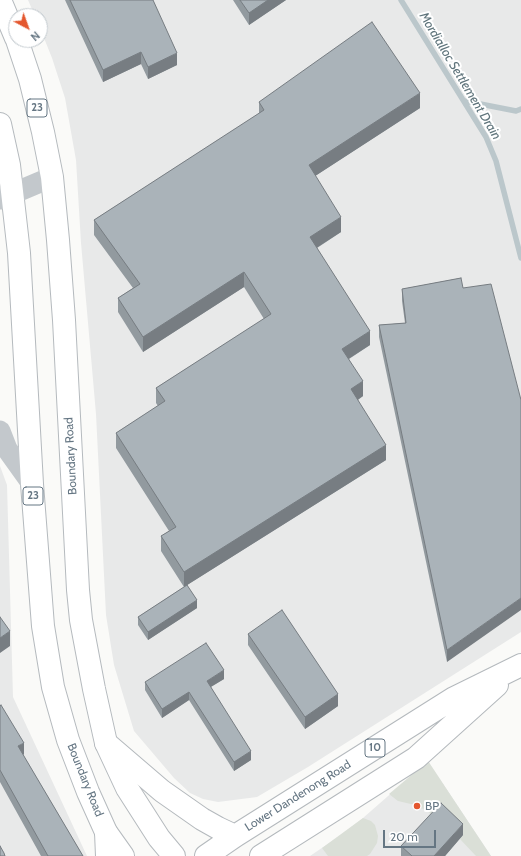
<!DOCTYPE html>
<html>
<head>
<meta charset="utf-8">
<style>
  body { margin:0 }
  #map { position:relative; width:521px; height:856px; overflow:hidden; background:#fafaf8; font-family:Cabin,sans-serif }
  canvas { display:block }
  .north { position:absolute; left:8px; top:8px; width:40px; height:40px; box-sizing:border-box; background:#fff; border:1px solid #c1c8cd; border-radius:50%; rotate:139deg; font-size:11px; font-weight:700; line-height:16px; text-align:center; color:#657683 }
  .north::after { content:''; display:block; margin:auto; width:14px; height:18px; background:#e4572e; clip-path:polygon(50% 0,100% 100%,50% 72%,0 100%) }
  .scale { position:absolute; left:383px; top:830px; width:53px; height:18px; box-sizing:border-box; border:2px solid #657683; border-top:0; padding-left:5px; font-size:12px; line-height:14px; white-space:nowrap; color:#657683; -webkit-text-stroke:3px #fff; paint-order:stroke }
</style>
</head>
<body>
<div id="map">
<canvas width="521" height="856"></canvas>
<div class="north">N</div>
<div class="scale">20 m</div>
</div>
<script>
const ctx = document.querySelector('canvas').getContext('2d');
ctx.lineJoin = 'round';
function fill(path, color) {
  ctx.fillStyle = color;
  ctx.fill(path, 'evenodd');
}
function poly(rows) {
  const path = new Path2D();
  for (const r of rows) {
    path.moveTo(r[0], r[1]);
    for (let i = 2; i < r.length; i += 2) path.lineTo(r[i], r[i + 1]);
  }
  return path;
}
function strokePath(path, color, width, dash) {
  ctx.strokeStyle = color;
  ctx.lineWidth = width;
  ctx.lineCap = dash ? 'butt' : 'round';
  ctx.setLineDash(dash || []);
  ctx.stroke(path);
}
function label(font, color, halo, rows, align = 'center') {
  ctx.font = font + ' Cabin,sans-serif';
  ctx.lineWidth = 4;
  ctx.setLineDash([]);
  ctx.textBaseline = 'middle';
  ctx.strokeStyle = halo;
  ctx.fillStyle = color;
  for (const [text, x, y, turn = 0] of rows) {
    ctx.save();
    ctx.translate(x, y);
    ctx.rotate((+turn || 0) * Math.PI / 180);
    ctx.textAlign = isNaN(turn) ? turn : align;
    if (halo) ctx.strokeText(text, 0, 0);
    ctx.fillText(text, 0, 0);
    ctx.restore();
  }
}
const built = poly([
  [28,0,521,0,521,632,308,767,257,797,218,802,203,799,190,793,174,778,134,731,114,665,106,615,96,414,81,243,76,160,65,98,52,58,40,28,40,16,35,16],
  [0,466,7,485,13,697,87,856,0,856],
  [428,761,491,856,310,856,341,835,363,818]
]);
const green = poly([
  [428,761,491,856,476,856,460,839,463,835,427,811,415,805,398,801,389,794],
  [363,818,371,821,375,825,378,836,377,843,370,854,367,856,328,856,322,848]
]);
const stream = poly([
  [401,0,486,137,496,161,521,258],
  [465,101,516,111,521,109]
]);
const street = poly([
  [0,199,52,177],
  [0,431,7,449,32,484]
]);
const primary = poly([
  [0,0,16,38],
  [17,40,30,79,43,132,52,177,58,240,64,320,78,590,81,620,94,689,106,743,127,788,159,838,174,856],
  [0,124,9,165,19,253,32,484,43,626,53,687,68,740,88,792,106,832,123,856]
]);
const highway = poly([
  [106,743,162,791,202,819,218,828,235,836],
  [106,832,107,856],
  [206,856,235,836,454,698,521,665],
  [261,856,416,758,497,685]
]);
const wall = poly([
  [65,0,153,0,177,65,148,79,141,64,103,82],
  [233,0,286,0,249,25],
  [259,102,420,108,315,176,341,232,317,248,370,345,349,359,363,396,358,400,386,460,187,585,197,608,148,640,138,625,138,617,184,587,161,551,161,536,169,531,116,448,116,433,158,406,156,403,156,388,264,319,244,287,143,352,118,312,118,298,133,288,94,235,94,220,259,114],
  [461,278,447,662,379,337,379,325,405,323,402,301,402,289],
  [248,634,338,706,305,729,248,645],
  [224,679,211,687,251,760,234,771,189,700,162,718,145,690,145,682],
  [0,706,24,754,23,755,83,856,41,856,0,782],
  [463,835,445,856,401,856,401,846]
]);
const shadedWall = poly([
  [268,0,286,0,249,25,249,13],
  [141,52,141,64,103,82,103,70],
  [177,53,177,65,148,79,148,67],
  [420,93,420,108,309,180,309,165],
  [341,217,341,232,310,252,310,237],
  [244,272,244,287,143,352,143,337],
  [370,331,370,345,342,363,342,349],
  [363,381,363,396,351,404,351,389],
  [386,445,386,460,184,587,184,572],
  [521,598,521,610,447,662,447,650],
  [197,600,197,608,148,640,148,632],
  [10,631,10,646,0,653,0,638],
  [224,670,224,679,207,689,207,681],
  [189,692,189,700,162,718,162,709],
  [338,694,338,706,305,729,305,717],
  [24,743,24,754,18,758,18,746],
  [251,751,251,760,234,771,234,762],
  [463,824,463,835,445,856,434,856]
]);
const building = poly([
  [70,0,153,0,177,53,148,67,141,52,103,70,70,0],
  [240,0,268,0,249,13,240,0],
  [372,22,420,93,309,165,341,217,310,237,370,331,342,349,363,381,351,389,386,445,184,572,161,536,176,527,116,433,165,401,156,388,271,314,244,272,143,337,118,298,140,284,94,220,264,110,259,102,372,22],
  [461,278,463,288,491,284,521,400,521,598,447,650,379,325,406,323,402,289,461,278],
  [187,585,197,600,148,632,138,617,187,585],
  [282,610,338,694,305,717,248,634,282,610],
  [0,617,10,631,0,638,0,617],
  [206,643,224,670,207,681,251,751,234,762,189,692,162,709,145,682,206,643],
  [1,705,24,743,18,746,83,856,48,856,0,770,0,706,1,705],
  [441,803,463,824,434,856,412,856,401,846,441,803],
  [0,846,4,853,5,856,0,856,0,846]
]);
const markers = [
  [417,806,4,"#e4572e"]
];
const shields = [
  [37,108,20],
  [33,496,20],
  [375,748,20]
];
const shieldNames = [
  ["23",37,108],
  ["23",33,496],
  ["10",375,748]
];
const streetNames = [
  ["Boundary Road",71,456,-93],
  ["Boundary Road",85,780,68],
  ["Lower Dandenong Road",298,796,-32]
];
const poiNames = [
  ["BP",425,806]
];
const waterNames = [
  ["Mordialloc Settlement Drain",460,76,59]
];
fill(built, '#e8e9e9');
fill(green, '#dadfd7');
strokePath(stream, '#bbc7cb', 5.5);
strokePath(primary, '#b5babe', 24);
strokePath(highway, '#b4b9bd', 24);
strokePath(street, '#c3c8cc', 21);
strokePath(primary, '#fff', 22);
strokePath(highway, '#fff', 22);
fill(wall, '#929a9f');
fill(shadedWall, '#777d82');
fill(building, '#aab3b9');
strokePath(building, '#777d82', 1);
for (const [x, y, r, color] of markers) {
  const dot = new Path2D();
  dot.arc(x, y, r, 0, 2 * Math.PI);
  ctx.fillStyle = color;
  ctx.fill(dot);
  strokePath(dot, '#fff', 1.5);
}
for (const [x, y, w] of shields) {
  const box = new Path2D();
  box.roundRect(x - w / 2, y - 9, w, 18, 3);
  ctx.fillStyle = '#fff';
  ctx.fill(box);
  strokePath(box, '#657683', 1);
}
label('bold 11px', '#657683', null, shieldNames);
label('12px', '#657683', '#fff', streetNames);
label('12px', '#657683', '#fff', poiNames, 'left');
label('italic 13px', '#60757c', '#fff', waterNames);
</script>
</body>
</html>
